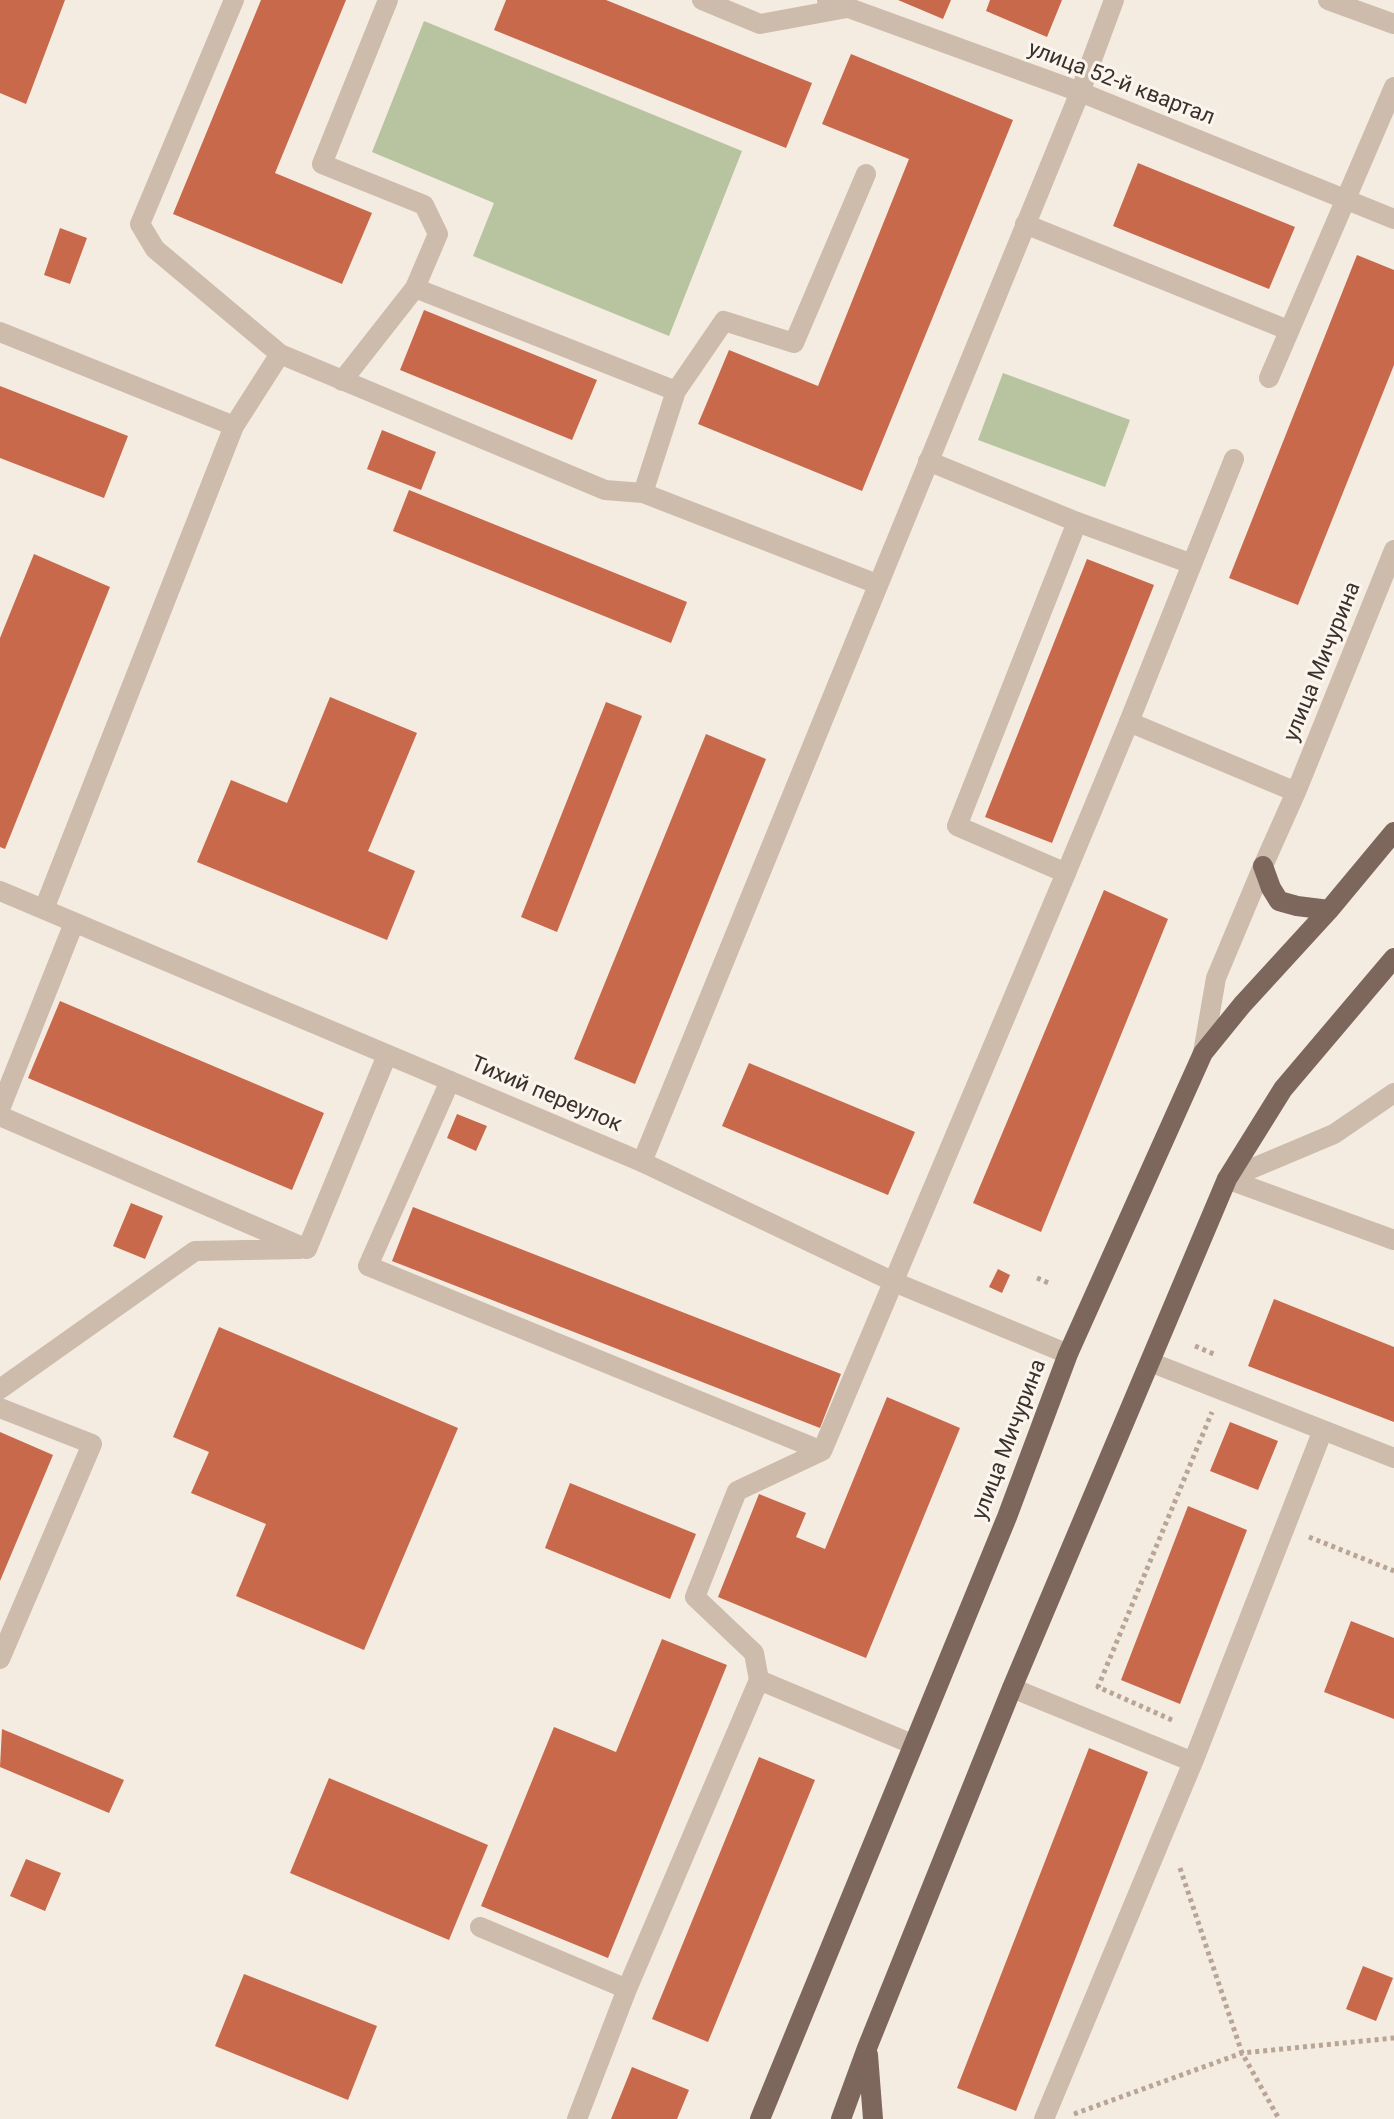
<!DOCTYPE html>
<html>
<head>
<meta charset="utf-8">
<style>
  body { margin:0 }
  canvas { display:block; background:#f4ebe1 }
</style>
</head>
<body>
<canvas width="1394" height="2119"></canvas>
<script>
const ctx = document.querySelector('canvas').getContext('2d');
ctx.lineJoin = 'round';
function fill(path, color) {
  ctx.fillStyle = color;
  ctx.fill(path, 'evenodd');
}
function poly(rows) {
  const path = new Path2D();
  for (const r of rows) {
    path.moveTo(r[0], r[1]);
    for (let i = 2; i < r.length; i += 2) path.lineTo(r[i], r[i + 1]);
  }
  return path;
}
function strokePath(path, color, width, dash) {
  ctx.strokeStyle = color;
  ctx.lineWidth = width;
  ctx.lineCap = dash ? 'butt' : 'round';
  ctx.setLineDash(dash || []);
  ctx.stroke(path);
}
function label(font, color, halo, rows, align = 'center') {
  ctx.font = font + ' Roboto,sans-serif';
  ctx.lineWidth = 6;
  ctx.setLineDash([]);
  ctx.textBaseline = 'middle';
  ctx.strokeStyle = halo;
  ctx.fillStyle = color;
  for (const [text, x, y, turn = 0] of rows) {
    ctx.save();
    ctx.translate(x, y);
    ctx.rotate((+turn || 0) * Math.PI / 180);
    ctx.textAlign = isNaN(turn) ? turn : align;
    if (halo) ctx.strokeText(text, 0, 0);
    ctx.fillText(text, 0, 0);
    ctx.restore();
  }
}
const green = poly([
  [424,21,742,151,669,336,473,256,494,203,372,152],
  [1003,373,1130,420,1105,487,978,440]
]);
const building = poly([
  [0,0,65,0,26,104,0,93],
  [261,0,346,0,275,173,372,213,342,284,173,214],
  [506,0,606,0,812,83,786,148,494,30],
  [898,0,951,0,943,19],
  [990,0,1062,0,1047,37,986,11],
  [851,54,1013,120,862,491,698,424,729,350,818,386,909,159,822,124],
  [1138,163,1295,227,1269,289,1113,226],
  [60,228,87,238,70,284,44,275],
  [1357,255,1394,270,1394,365,1298,605,1229,578],
  [424,310,597,380,572,440,400,370],
  [0,386,128,436,104,498,0,458],
  [382,430,436,452,421,490,367,469],
  [409,490,687,602,671,643,393,531],
  [34,554,110,587,5,849,0,847,0,638],
  [1087,559,1154,585,1052,843,985,817],
  [330,697,417,733,368,851,415,871,387,940,197,862,231,780,287,803],
  [606,702,642,716,557,932,521,917],
  [706,734,766,759,635,1084,574,1059],
  [1104,890,1168,919,1041,1232,973,1203],
  [60,1001,324,1113,292,1190,28,1078],
  [749,1063,915,1132,888,1195,722,1126],
  [457,1114,487,1126,476,1151,447,1138],
  [131,1203,163,1216,145,1259,113,1246],
  [413,1207,841,1374,820,1428,392,1261],
  [998,1269,1010,1275,1002,1293,989,1287],
  [1274,1299,1394,1347,1394,1422,1248,1366],
  [219,1327,458,1428,364,1650,236,1596,266,1524,191,1493,209,1452,173,1437],
  [887,1397,960,1428,866,1658,718,1597,759,1494,806,1513,796,1537,825,1549],
  [1230,1422,1278,1441,1258,1490,1210,1471],
  [0,1432,53,1455,0,1581],
  [570,1483,696,1534,670,1599,545,1548],
  [1188,1506,1247,1530,1180,1704,1121,1680],
  [1351,1621,1394,1638,1394,1719,1324,1692],
  [662,1639,727,1665,608,1958,481,1906,554,1727,616,1752],
  [2,1729,124,1780,109,1813,0,1767],
  [1089,1748,1148,1772,1016,2111,957,2088],
  [759,1757,815,1780,708,2042,652,2019],
  [329,1778,488,1845,449,1940,290,1873],
  [26,1859,61,1873,45,1911,10,1896],
  [1363,1966,1393,1978,1376,2021,1346,2009],
  [244,1974,377,2026,348,2100,215,2046],
  [632,2067,689,2090,677,2119,611,2119]
]);
const path = poly([
  [1037,1278,1051,1284],
  [1195,1346,1216,1355],
  [1309,1537,1394,1571],
  [1172,1720,1098,1687,1212,1412],
  [1180,1868,1242,2053,1279,2119],
  [1074,2114,1242,2053,1394,2038]
]);
const service = poly([
  [234,0,140,224,155,249,280,354],
  [702,0,760,24,847,8],
  [1328,0,1394,24],
  [1025,224,1288,330],
  [415,288,676,391],
  [0,332,234,426,44,909],
  [1269,378,1394,87],
  [342,381,415,288,438,234,424,205,322,164,388,0],
  [234,426,280,354,605,490,643,493,877,584],
  [928,461,1077,522,1192,564,1129,722],
  [643,493,676,391,724,321,794,343,866,174],
  [1192,564,1234,459],
  [1203,1053,1216,978,1263,866],
  [450,1081,368,1266,822,1451],
  [0,1109,74,923],
  [0,1116,307,1249,387,1055],
  [642,1162,1080,92,1114,0],
  [1227,1179,1334,1134,1394,1093],
  [1150,1362,1394,1458],
  [0,1389,195,1251,300,1249],
  [0,1408,92,1444,0,1659],
  [759,1680,912,1744],
  [1012,1688,1193,1762],
  [480,1927,627,1989],
  [577,2119,627,1989,759,1680,754,1653,695,1597,737,1491,822,1451,1066,873,957,826,1077,522],
  [1044,2119,1193,1762,1323,1430]
]);
const minor = poly([
  [827,0,1080,92,1394,219],
  [1263,866,1296,792,1394,550],
  [1066,873,1129,722,1296,792],
  [0,891,642,1162,894,1282,1068,1354],
  [1227,1179,1394,1240]
]);
const primary = poly([
  [1263,866,1271,888,1279,901,1297,906,1329,910],
  [868,2055,873,2119],
  [760,2119,1007,1517,1068,1354,1203,1053,1242,1005,1329,910,1394,832],
  [841,2119,867,2048,1012,1688,1227,1179,1283,1089,1394,958]
]);
const streetNames = [
  ["улица 52-й квартал",1121,84,21],
  ["улица Мичурина",1323,662,-68],
  ["Тихий переулок",546,1095,23],
  ["улица Мичурина",1010,1440,-69]
];
fill(green, '#b8c4a0');
fill(building, '#c8694b');
strokePath(path, '#b9a596', 5, [4, 4]);
strokePath(service, '#cdbbac', 20);
strokePath(minor, '#cdbbac', 20);
strokePath(primary, '#7d675c', 20);
label('22px', '#3b302b', '#fbf5ee', streetNames);
</script>
</body>
</html>
